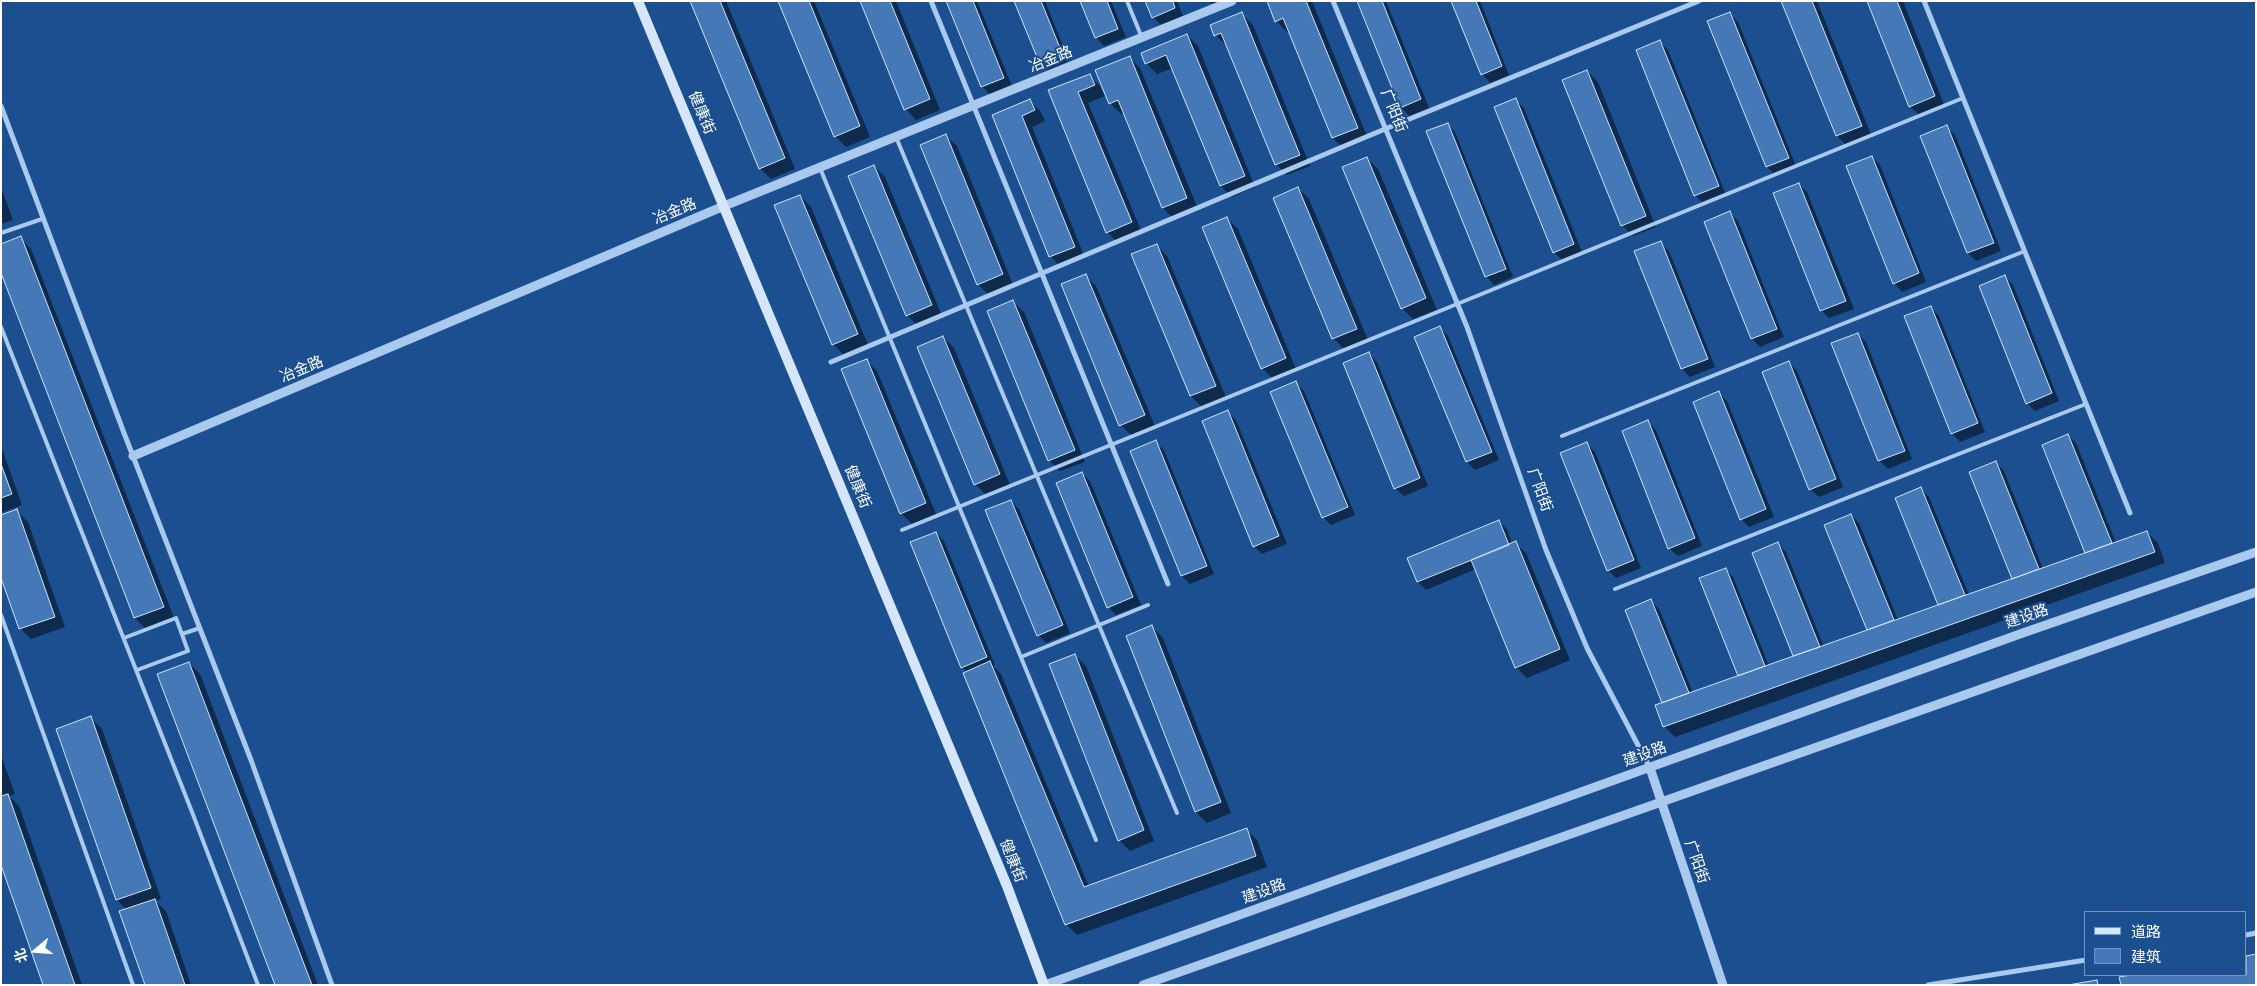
<!DOCTYPE html>
<html>
<head>
<meta charset="utf-8">
<style>
  body { margin:0 }
  #map { position:relative; width:2257px; height:986px; overflow:hidden; background:#1b4f8f; font-family:"DejaVu Sans","Noto Sans SC",sans-serif }
  canvas { display:block }
  .frame { position:absolute; inset:0; border:2px solid #fff; pointer-events:none }
  .legend { position:absolute; left:2084px; top:911px; width:162px; height:65px; box-sizing:border-box; background:#1b4f8f; border:1px solid #7695bc; margin:0; padding:6px 9px; list-style:none; font-size:15px; color:#fff }
  .legend li { display:flex; align-items:center; gap:10px; height:25px }
  .legend b { width:25px; border:1px solid #7695bc }
  .north { position:absolute; left:10px; top:926px; width:50px; height:50px; -webkit-text-stroke:4px #1b4f8f; paint-order:stroke; rotate:252deg; font-size:14px; font-weight:700; line-height:20px; text-align:center; color:#fff }
  .north::after { content:''; display:block; margin:auto; width:18px; height:22px; background:#fff; clip-path:polygon(50% 0,100% 100%,50% 72%,0 100%) }
</style>
</head>
<body>
<div id="map">
<canvas width="2257" height="986"></canvas>
<div class="frame"></div>
<ul class="legend">
<li><b style="height:6px;background:#d6e6fa"></b>道路</li>
<li><b style="height:14px;background:#4478b7"></b>建筑</li>
</ul>
<div class="north">北</div>
</div>
<script>
const ctx = document.querySelector('canvas').getContext('2d');
ctx.lineJoin = 'round';
function fill(path, color) {
  ctx.fillStyle = color;
  ctx.fill(path, 'evenodd');
}
function poly(rows) {
  const path = new Path2D();
  for (const r of rows) {
    path.moveTo(r[0], r[1]);
    for (let i = 2; i < r.length; i += 2) path.lineTo(r[i], r[i + 1]);
  }
  return path;
}
function strokePath(path, color, width, dash) {
  ctx.strokeStyle = color;
  ctx.lineWidth = width;
  ctx.lineCap = dash ? 'butt' : 'round';
  ctx.setLineDash(dash || []);
  ctx.stroke(path);
}
function label(font, color, halo, rows, align = 'center') {
  ctx.font = font + ' "DejaVu Sans","Noto Sans SC",sans-serif';
  ctx.lineWidth = 4;
  ctx.setLineDash([]);
  ctx.textBaseline = 'middle';
  ctx.strokeStyle = halo;
  ctx.fillStyle = color;
  for (const [text, x, y, turn = 0] of rows) {
    ctx.save();
    ctx.translate(x, y);
    ctx.rotate((+turn || 0) * Math.PI / 180);
    ctx.textAlign = isNaN(turn) ? turn : align;
    if (halo) ctx.strokeText(text, 0, 0);
    ctx.fillText(text, 0, 0);
    ctx.restore();
  }
}
const shadow = poly([
  [691,1,726,1,795,169,771,179,760,168],
  [780,1,814,1,870,137,846,147,835,136],
  [861,1,896,1,940,110,916,120,906,109],
  [948,1,977,1,1012,86,990,95,982,86],
  [1015,1,1045,1,1069,61,1048,70,1040,62],
  [1081,1,1111,1,1126,37,1104,46,1096,37],
  [1147,1,1177,1,1183,16,1161,25,1153,17],
  [1209,1,1220,1,1212,4],
  [1268,1,1312,1,1368,139,1344,149,1333,138,1290,31,1287,32,1276,21],
  [1358,1,1386,1,1429,108,1409,116,1401,107],
  [1452,1,1480,1,1509,75,1490,83,1482,74],
  [1783,1,1817,1,1872,137,1848,147,1837,136],
  [1868,1,1903,1,1945,107,1921,117,1910,106],
  [1242,14,1253,25,1310,166,1287,175,1276,164,1227,46,1215,35],
  [1730,14,1738,22,1796,166,1775,175,1767,167],
  [1187,35,1198,46,1255,187,1232,197,1221,186,1173,68,1157,74,1146,63],
  [1660,42,1668,50,1726,195,1704,204,1695,195,1637,51],
  [1129,57,1140,68,1198,209,1174,219,1163,208,1124,113,1121,114,1110,103],
  [1587,71,1598,82,1656,227,1633,236,1622,225],
  [1089,75,1100,86,1105,96,1088,103,1142,233,1118,243,1107,232,1050,91],
  [1515,100,1524,108,1582,252,1562,260,1554,252],
  [1030,101,1041,112,1045,121,1032,127,1085,258,1061,267,1050,256,993,116],
  [1447,124,1455,132,1513,277,1494,285,1486,276],
  [1946,127,1955,135,2001,251,1976,261,1968,253,1922,137],
  [946,136,957,146,1013,285,989,295,978,284],
  [1872,157,1880,165,1926,282,1902,292,1894,283],
  [1367,158,1378,169,1437,310,1413,319,1402,308],
  [874,166,885,177,942,316,918,326,907,315],
  [1799,184,1807,192,1854,309,1829,318,1821,310],
  [1,187,13,220,1,224],
  [1298,188,1309,199,1368,340,1344,349,1333,338,1275,198],
  [800,196,811,207,868,345,844,355,833,344],
  [1730,213,1738,221,1784,337,1760,347,1752,339,1705,222],
  [1227,218,1238,229,1296,369,1273,379,1262,368],
  [20,238,31,249,174,618,146,629,135,618,1,270],
  [1660,243,1669,251,1715,367,1690,377,1682,369],
  [1156,245,1167,256,1226,397,1202,407,1191,396,1133,255],
  [1085,275,1096,286,1155,426,1132,436,1121,425],
  [2005,277,2013,285,2059,401,2035,411,2027,403],
  [1013,302,1024,312,1085,462,1060,471,1050,461,988,311],
  [1931,307,1939,316,1985,432,1960,442,1952,433],
  [1440,328,1448,336,1499,460,1475,470,1467,462,1416,338],
  [1858,334,1866,342,1912,459,1888,469,1879,460],
  [943,337,954,348,1010,485,986,495,975,484],
  [1369,354,1377,362,1428,486,1404,496,1395,488],
  [866,360,877,371,936,514,912,524,901,513],
  [1789,363,1797,371,1843,487,1819,497,1810,489],
  [1296,383,1304,391,1355,515,1331,525,1323,517],
  [1719,393,1727,401,1774,517,1749,527,1741,519],
  [1228,412,1236,420,1287,544,1262,554,1254,546],
  [1648,422,1656,430,1702,546,1678,556,1669,548],
  [2068,435,2076,443,2116,543,2147,532,2158,543,2165,563,1675,737,1664,726,1664,703,1651,601,1659,609,1693,693,1740,676,1725,569,1733,577,1769,666,1796,657,1778,544,1786,552,1824,647,1869,631,1851,515,1859,523,1898,620,1940,606,1921,489,1929,497,1969,595,2015,579,1996,463,2004,471,2043,569,2087,553],
  [1155,442,1164,450,1214,574,1190,584,1182,576,1131,452],
  [1587,444,1595,452,1641,568,1616,578,1608,570],
  [1,446,22,505,1,513],
  [1082,473,1090,481,1141,605,1116,615,1108,607],
  [1011,501,1019,509,1070,633,1046,643,1038,635],
  [17,511,28,522,65,627,31,639,20,628],
  [1498,521,1507,529,1512,544,1515,543,1526,553,1570,660,1527,678,1516,667,1476,569,1426,590,1418,582],
  [936,533,944,541,995,665,993,666,1001,674,1089,887,1246,829,1257,840,1267,867,1077,935,1066,924,967,672,962,667],
  [1152,627,1163,638,1231,813,1207,823,1196,812,1127,636],
  [1075,655,1086,666,1154,841,1130,851,1119,840],
  [189,663,200,674,318,985,276,985],
  [91,718,102,729,161,899,155,901,166,911,191,985,146,985,127,910,117,900],
  [1,755,15,794,9,796,19,806,82,985,45,985,1,861],
  [2256,955,2256,985,2121,978,2139,975,2246,975,2246,957]
]);
const building = poly([
  [690,1,720,1,785,158,759,169,690,1],
  [778,1,809,1,860,126,834,137,778,1],
  [860,1,890,1,930,99,904,110,860,1],
  [946,1,973,1,1004,78,981,87,946,1],
  [1014,1,1041,1,1062,53,1039,62,1014,1],
  [1080,1,1107,1,1118,29,1095,38,1080,1],
  [1145,1,1173,1,1175,8,1152,18,1145,1],
  [1267,1,1306,1,1358,128,1332,138,1283,18,1275,22,1267,1],
  [1357,1,1382,1,1421,99,1400,108,1357,1],
  [1451,1,1476,1,1502,66,1481,75,1451,1],
  [1781,1,1812,1,1862,126,1836,136,1781,1],
  [1867,1,1897,1,1935,96,1909,107,1867,1],
  [1242,12,1300,155,1275,165,1221,33,1214,36,1210,25,1242,12],
  [1730,12,1789,158,1766,167,1707,21,1730,12],
  [1187,34,1245,176,1220,186,1166,55,1145,64,1141,53,1187,34],
  [1660,40,1719,186,1694,196,1636,50,1660,40],
  [1130,56,1187,198,1162,208,1118,100,1109,104,1095,70,1130,56],
  [1587,70,1646,216,1621,226,1562,80,1587,70],
  [1090,74,1095,85,1078,92,1132,222,1106,233,1048,90,1090,74],
  [1516,98,1574,244,1553,253,1494,107,1516,98],
  [1030,99,1035,110,1022,116,1075,247,1049,257,992,115,1030,99],
  [1448,123,1506,269,1485,277,1426,131,1448,123],
  [1947,125,1994,243,1967,253,1920,136,1947,125],
  [946,134,1003,274,977,285,920,145,946,134],
  [1872,156,1919,273,1893,284,1846,166,1872,156],
  [1367,157,1426,298,1401,309,1342,167,1367,157],
  [874,165,932,305,906,316,848,176,874,165],
  [1799,183,1846,301,1820,311,1773,193,1799,183],
  [1298,187,1357,329,1332,339,1273,198,1298,187],
  [800,195,858,334,832,345,774,205,800,195],
  [1730,211,1777,329,1751,339,1704,222,1730,211],
  [1227,217,1286,358,1261,369,1202,227,1227,217],
  [21,236,164,607,134,618,1,273,1,244,21,236],
  [1661,241,1708,359,1681,369,1634,251,1661,241],
  [1157,244,1216,386,1190,396,1131,254,1157,244],
  [1086,274,1145,415,1119,426,1061,284,1086,274],
  [2005,275,2052,393,2026,404,1979,286,2005,275],
  [1013,300,1075,450,1048,461,987,311,1013,300],
  [1931,306,1978,423,1951,434,1904,316,1931,306],
  [1440,326,1492,452,1466,462,1414,337,1440,326],
  [1858,333,1905,451,1878,461,1831,343,1858,333],
  [943,336,1000,474,974,485,917,347,943,336],
  [1369,352,1420,478,1394,489,1343,363,1369,352],
  [867,359,926,503,900,514,841,369,867,359],
  [1789,361,1836,479,1809,490,1762,372,1789,361],
  [1296,381,1348,507,1322,518,1270,392,1296,381],
  [1719,391,1766,509,1740,520,1693,402,1719,391],
  [1228,410,1279,536,1253,547,1202,421,1228,410],
  [1648,420,1695,538,1668,549,1622,431,1648,420],
  [2068,434,2112,543,2085,553,2042,445,2068,434],
  [1156,440,1207,566,1181,576,1130,451,1156,440],
  [1587,442,1634,560,1607,571,1560,453,1587,442],
  [1996,461,2039,569,2012,579,1969,472,1996,461],
  [1,464,12,494,1,498,1,464],
  [1082,472,1133,597,1107,608,1056,483,1082,472],
  [1921,487,1965,595,1938,605,1895,498,1921,487],
  [1011,500,1063,625,1037,636,985,510,1011,500],
  [17,509,55,617,19,629,1,578,1,515,17,509],
  [1851,514,1894,620,1867,630,1824,525,1851,514],
  [1499,520,1509,545,1417,582,1407,558,1499,520],
  [2147,531,2155,552,1663,727,1655,705,2147,531],
  [936,532,987,657,961,668,910,542,936,532],
  [1516,541,1560,649,1515,668,1471,560,1516,541],
  [1778,542,1820,647,1793,656,1752,553,1778,542],
  [1726,568,1765,666,1738,676,1699,578,1726,568],
  [1651,599,1689,693,1662,703,1625,610,1651,599],
  [1152,625,1221,802,1195,812,1126,636,1152,625],
  [1075,654,1144,830,1118,841,1049,664,1075,654],
  [990,661,1084,887,1247,828,1256,856,1065,925,963,673,990,661],
  [189,662,312,985,275,985,157,674,189,662],
  [91,716,151,888,116,900,56,729,91,716],
  [8,794,75,985,43,985,1,865,1,796,8,794],
  [155,899,185,985,145,985,119,911,155,899],
  [2256,954,2256,985,2121,985,2119,977,2131,975,2246,975,2246,956,2256,954],
  [2097,980,2098,985,2068,985,2097,980]
]);
const service = poly([
  [1127,1,1142,38],
  [896,137,1177,813],
  [820,168,1096,840],
  [1,233,42,219],
  [1,327,192,812,258,985],
  [1562,436,2025,251],
  [902,530,1963,98],
  [1615,589,2086,404],
  [1,615,133,985],
  [182,634,200,628],
  [124,638,176,618,188,651,137,670],
  [1021,657,1148,605]
]);
const minor = poly([
  [931,1,1168,584],
  [1333,1,1467,327,1546,550,1564,593,1587,648,1650,768],
  [1924,1,2130,513],
  [1,106,124,433,251,760,332,985],
  [831,362,1385,129,1699,1],
  [2246,935,2256,933],
  [1928,985,2086,960]
]);
const tertiary = poly([
  [133,456,724,206,1232,1],
  [1650,768,1723,985],
  [1045,985,2020,634,2256,552],
  [1143,985,2256,592]
]);
const secondary = poly([
  [638,1,1007,886,1044,985]
]);
const streetNames = [
  ["冶金路",1051,60,-22],
  ["广阳街",1393,111,68],
  ["健康街",701,113,67],
  ["冶金路",675,212,-23],
  ["冶金路",302,370,-23],
  ["健康街",857,487,67],
  ["广阳街",1539,490,70],
  ["建设路",2027,617,-19],
  ["建设路",1645,755,-20],
  ["健康街",1012,861,68],
  ["广阳街",1696,862,71],
  ["建设路",1264,892,-20]
];
fill(shadow, '#0007');
fill(building, '#4478b7');
strokePath(building, '#cfe3fa', 1);
strokePath(service, '#a9c9ee', 4);
strokePath(minor, '#a9c9ee', 5);
strokePath(tertiary, '#a9c9ee', 9);
strokePath(secondary, '#d6e6fa', 10);
label('15px', '#fff', '#1b4f8f', streetNames);
</script>
</body>
</html>
